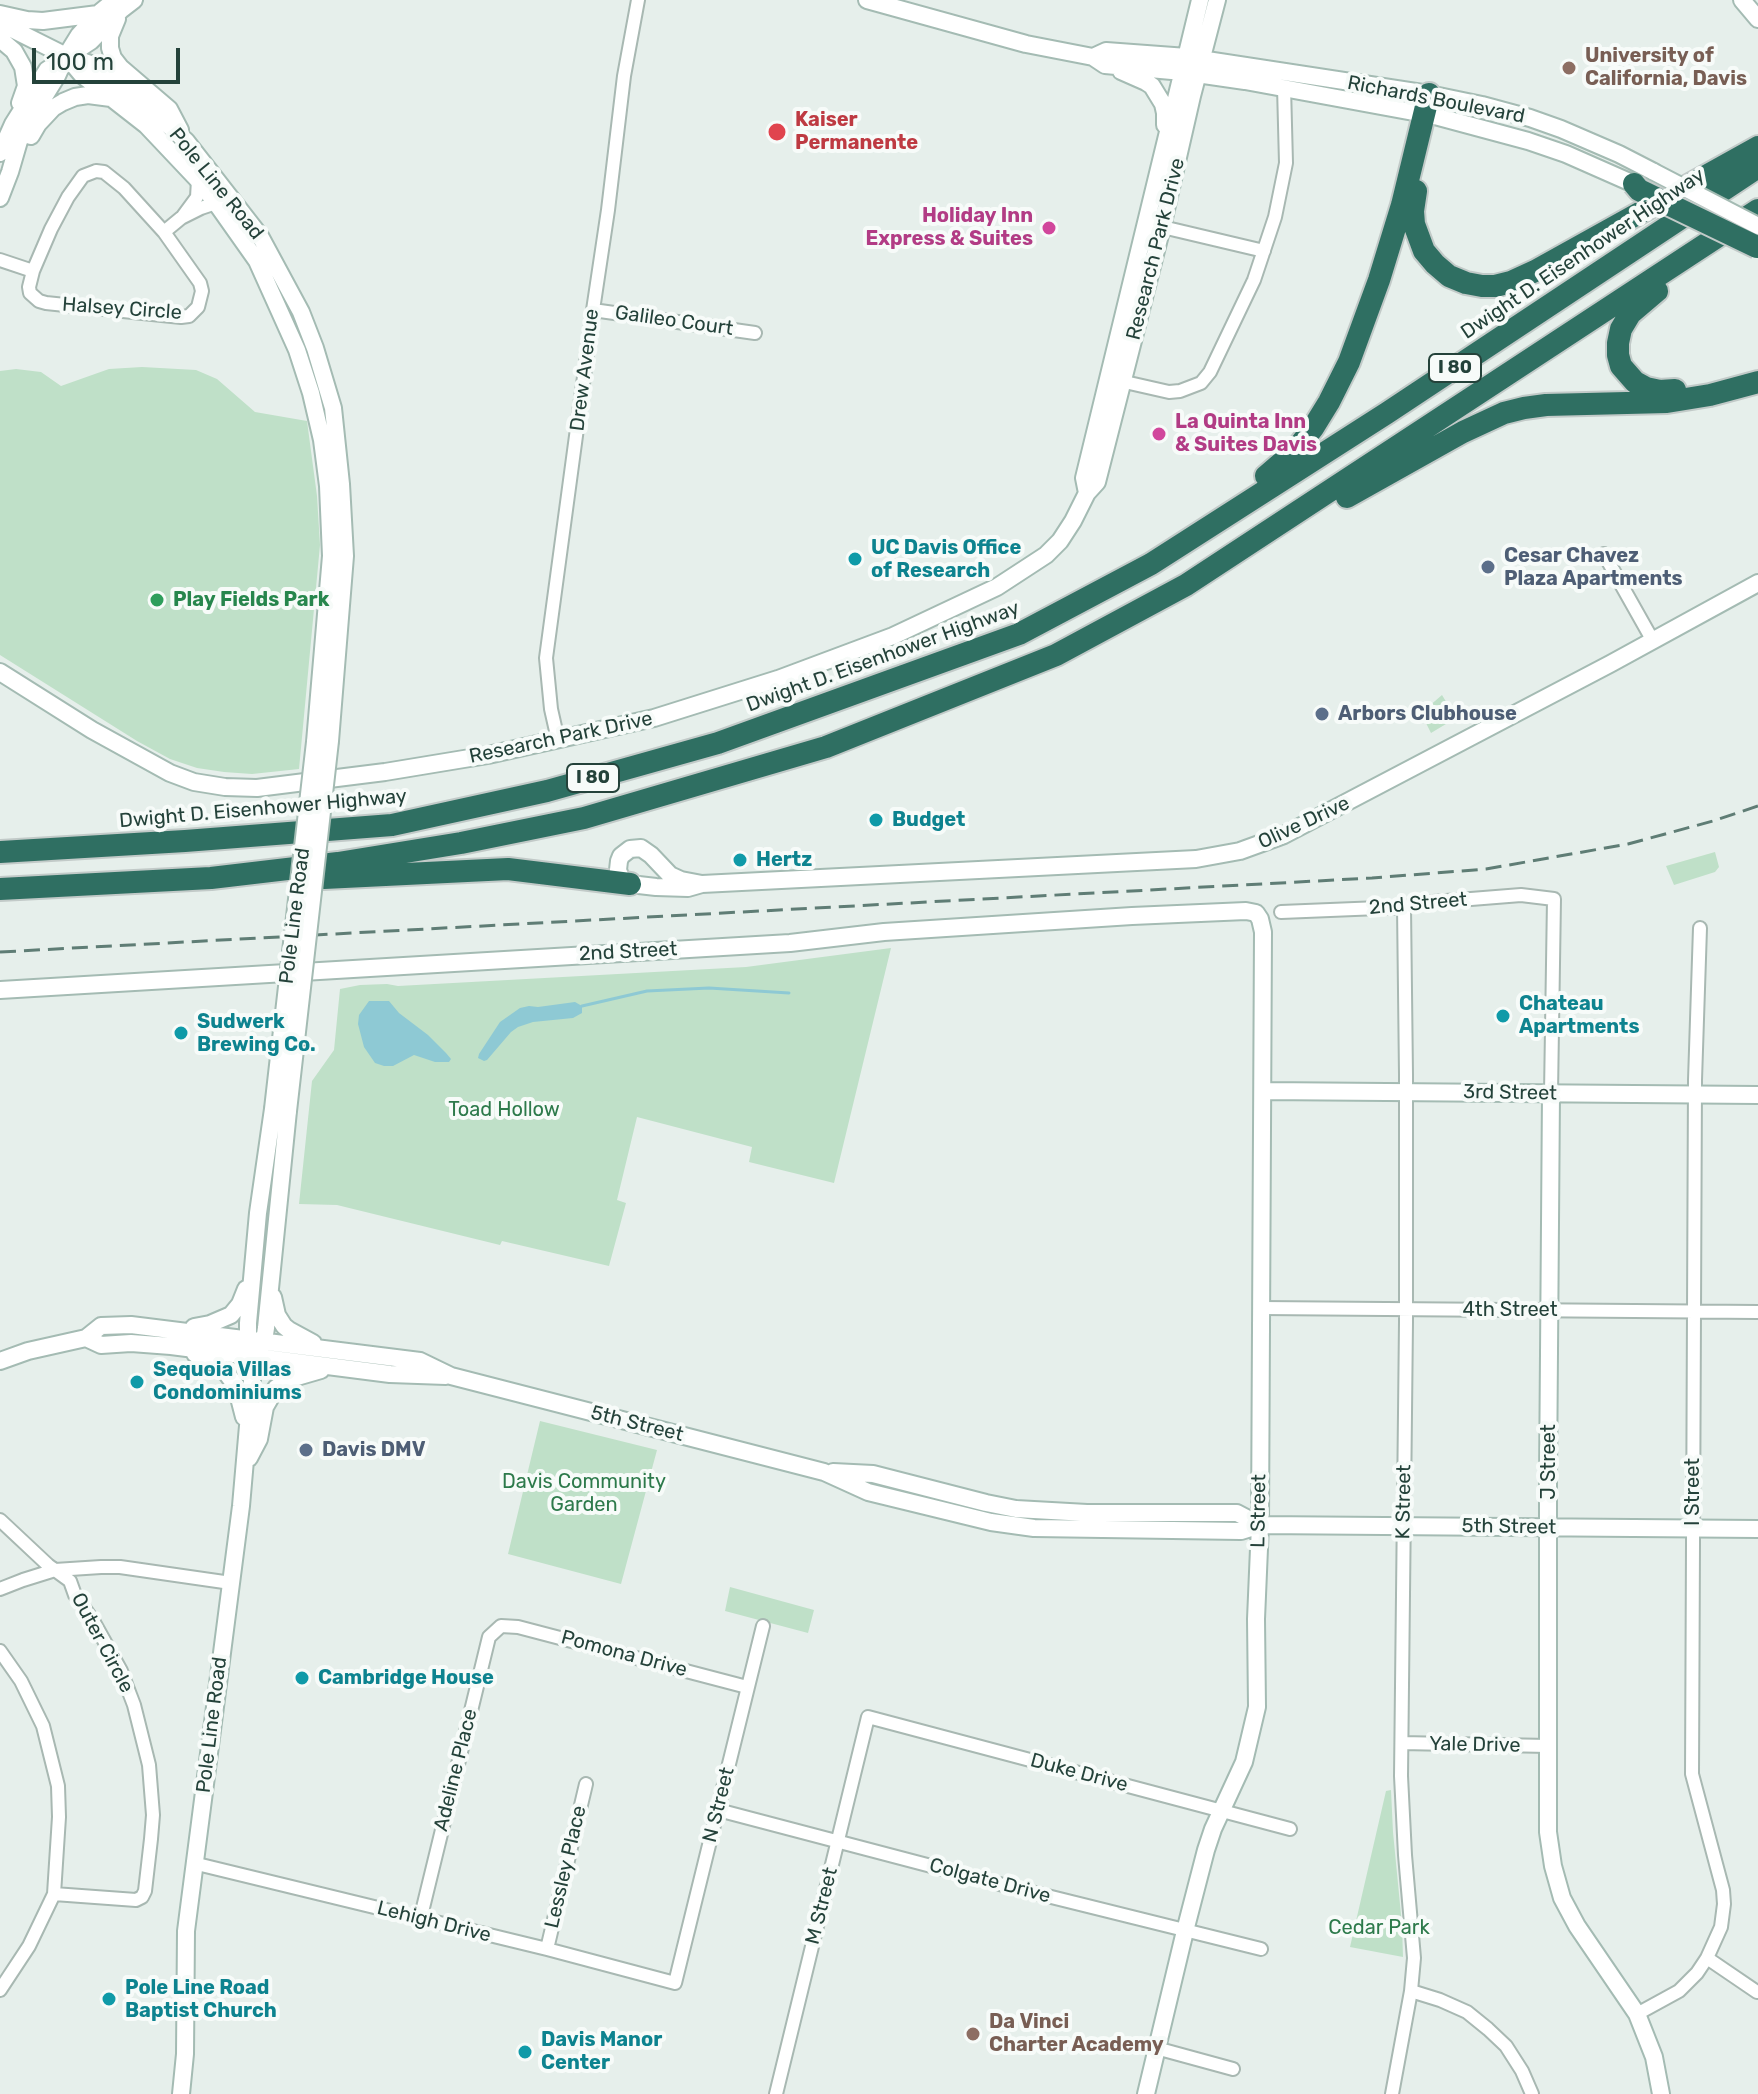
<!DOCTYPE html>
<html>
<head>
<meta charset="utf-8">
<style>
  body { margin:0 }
  #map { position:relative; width:1758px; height:2094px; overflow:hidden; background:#e6efeb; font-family:Rubik,sans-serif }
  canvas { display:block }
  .scale { position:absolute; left:32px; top:48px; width:148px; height:36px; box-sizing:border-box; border:4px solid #24423a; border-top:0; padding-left:10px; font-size:24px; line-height:28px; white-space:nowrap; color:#24423a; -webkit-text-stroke:6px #f7fbf9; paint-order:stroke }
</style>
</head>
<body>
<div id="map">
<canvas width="1758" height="2094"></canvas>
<div class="scale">100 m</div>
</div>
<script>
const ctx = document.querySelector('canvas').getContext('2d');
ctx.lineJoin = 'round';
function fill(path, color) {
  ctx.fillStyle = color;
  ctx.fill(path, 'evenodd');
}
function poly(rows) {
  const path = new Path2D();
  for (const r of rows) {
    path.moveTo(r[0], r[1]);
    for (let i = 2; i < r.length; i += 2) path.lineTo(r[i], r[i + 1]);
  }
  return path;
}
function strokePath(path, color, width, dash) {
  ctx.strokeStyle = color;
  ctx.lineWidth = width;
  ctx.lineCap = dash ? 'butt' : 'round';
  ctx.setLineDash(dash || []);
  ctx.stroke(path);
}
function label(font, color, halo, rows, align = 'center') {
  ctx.font = font + ' Rubik,sans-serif';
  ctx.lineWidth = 8;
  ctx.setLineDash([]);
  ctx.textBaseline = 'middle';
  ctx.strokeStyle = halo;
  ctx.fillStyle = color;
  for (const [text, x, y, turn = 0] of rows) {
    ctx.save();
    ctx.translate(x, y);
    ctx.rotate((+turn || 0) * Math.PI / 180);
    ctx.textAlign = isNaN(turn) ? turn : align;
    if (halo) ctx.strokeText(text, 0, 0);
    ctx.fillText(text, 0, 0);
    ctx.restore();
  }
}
const green = poly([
  [142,367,196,370,217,379,255,412,307,421,317,496,320,545,299,769,252,774,224,772,197,768,170,759,137,741,0,655,0,371,16,369,41,372,61,386,109,369],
  [1442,695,1456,718,1431,733,1421,713],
  [1715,852,1719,867,1715,872,1674,885,1666,866],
  [891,948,834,1183,749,1162,752,1147,637,1117,617,1200,626,1203,609,1266,502,1241,500,1245,337,1205,299,1204,312,1081,334,1050,340,989,360,985,387,984,398,986,746,967],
  [540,1421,657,1450,621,1584,508,1554],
  [730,1587,814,1610,808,1633,725,1611],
  [1391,1790,1393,1832,1402,1925,1403,1957,1350,1947,1386,1791]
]);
const water = poly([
  [369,1001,389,1001,399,1013,428,1035,446,1053,451,1059,449,1062,435,1062,414,1055,393,1066,384,1066,375,1063,364,1047,358,1024,359,1015],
  [575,1002,582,1006,582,1013,573,1018,533,1022,518,1027,511,1032,487,1060,484,1061,478,1058,479,1054,500,1022,520,1008,529,1006,538,1007]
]);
const stream = poly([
  [582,1006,647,991,709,988,789,993]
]);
const street = poly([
  [96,171,104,172,124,188,164,232,200,283,202,291,198,307,189,316,181,317,46,303,39,301,30,293,29,287,33,271,51,229,68,197,83,176,96,171],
  [183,216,197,197,198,180],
  [1154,225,1264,251],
  [164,232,181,218,201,208,216,203],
  [0,260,33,271],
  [593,310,755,333],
  [1116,380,1169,392,1180,391,1201,383,1210,372,1254,280,1275,217,1286,163,1284,87],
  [1604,554,1653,641],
  [558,740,551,709,546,658,593,310,608,210,624,76,638,0],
  [1281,912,1404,907,1421,903,1521,895,1554,899,1551,1093],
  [1261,1308,1758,1312],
  [0,1520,48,1565,70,1581,75,1595,92,1619,121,1671,134,1705,149,1765,153,1815,151,1839,145,1891,142,1897,136,1900,54,1894],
  [0,1589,23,1580,55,1570,101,1567,120,1567,231,1583],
  [0,1651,21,1681,43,1726,58,1786,59,1817,54,1894,29,1946,0,1990],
  [1402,1743,1548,1746],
  [718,1810,1011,1887,1261,1949],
  [193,1863,547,1949,675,1983,763,1626],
  [420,1920,489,1637,501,1626,518,1627,747,1687],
  [547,1949,586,1784],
  [1707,1958,1757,1992],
  [1411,1991,1440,2000,1467,2012,1488,2029,1506,2046,1522,2071,1532,2094],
  [1637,2014,1679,1991,1697,1973,1707,1958,1721,1927,1724,1904,1723,1890,1692,1774,1695,1080,1700,928],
  [1156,2048,1233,2069],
  [776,2094,868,1717,1290,1829],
  [1392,2094,1411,1991,1414,1958,1405,1855,1401,1776,1406,1322,1406,1075,1404,907]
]);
const secondary = poly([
  [867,0,1026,44,1093,57,1105,65,1183,72,1245,81,1435,116,1528,141,1566,154,1634,184],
  [1742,0,1758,19],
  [0,14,27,20,43,21,98,14],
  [117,19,110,36,110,48,113,58,120,67,169,109,180,130],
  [0,23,66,56,91,64,159,117,186,141,260,236,301,312,315,348,333,408,341,484,345,556,330,741],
  [0,39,14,51,23,67,26,86,20,103],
  [67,57,82,75,146,125,198,180,216,203,257,261,297,350,311,393,322,440,328,486,331,556,315,742],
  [1093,57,1106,51,1187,57,1429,94,1482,105,1530,118,1561,129,1619,154,1654,172],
  [1121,71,1146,82,1152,86,1163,104,1165,113,1165,125],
  [31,136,38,124,53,108,63,102,75,97,88,95,111,98],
  [0,153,13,124,47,70,91,41,121,10,134,0],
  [0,198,10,172,19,141,31,118,57,76,66,56,79,35,98,14,115,0],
  [1087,493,1084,478,1200,0],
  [0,672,92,730,170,773,194,782,225,787,257,788,385,772,488,755,654,718,778,679,893,636,997,587,1046,555,1060,541,1073,521,1087,493,1097,482,1162,227,1192,96,1217,0],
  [702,884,681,880,670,875,651,855,641,848,630,849,621,856,619,861,618,870,621,878,630,884,656,887,688,888,702,884,1196,859,1240,851,1284,835,1610,664,1758,583],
  [0,990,790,943,884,932,1132,916,1246,911,1256,913,1260,919,1263,932,1260,1525,1256,1619,1257,1707,1244,1762,1213,1829,1206,1850,1185,1931,1146,2094],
  [1263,1091,1758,1095],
  [1551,1093,1548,1482,1548,1832,1553,1866,1562,1898,1577,1926,1637,2014,1654,2057,1661,2094],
  [273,1297,277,1315,284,1326,289,1330,313,1343],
  [194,1327,210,1324,231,1315,240,1304,246,1289],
  [86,1338,101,1345,131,1343,171,1346,390,1374,446,1376],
  [258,1350,264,1341,266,1328,288,1111],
  [195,1354,213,1362,225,1371,236,1386,244,1417],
  [0,1361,28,1351,86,1338,101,1326,131,1325,420,1361,451,1376,824,1472,868,1492,991,1522,1034,1528,1241,1531,1260,1525,1758,1529],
  [249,1458,259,1439,265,1407,276,1388,290,1379,321,1370],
  [833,1472,873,1474,986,1503,1016,1509,1087,1513,1237,1513,1260,1525],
  [181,2094,185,2054,186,1931,241,1506,254,1357,248,1339,248,1323,258,1213,273,1109]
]);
const highway = poly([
  [1416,191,1413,211,1414,224,1424,251,1435,264,1449,276,1466,283,1482,286,1495,286,1511,282,1535,271,1758,147],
  [1657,291,1630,314,1621,329,1618,343,1618,355,1621,366,1635,382,1646,388,1660,391,1675,390],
  [1266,476,1295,451,1313,428,1329,402,1349,362,1379,280,1402,205,1429,94],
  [1347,497,1463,432,1504,413,1524,408,1546,405,1667,402,1710,395,1758,382],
  [0,852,185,841,392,825,547,791,718,743,1019,634,1151,564,1387,413,1758,167],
  [324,878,508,869,630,884],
  [0,889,211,878,338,863,461,843,584,818,826,747,1056,655,1186,585,1758,210]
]);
const rail = poly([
  [0,952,1372,878,1486,869,1628,844,1713,821,1758,806]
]);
const secondaryBridge = poly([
  [1654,172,1758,226],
  [273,1109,315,742],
  [288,1111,330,741]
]);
const highwayBridge = poly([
  [1634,184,1639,190,1757,247]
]);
const markers = [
  [1569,68,8,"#8d6e63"],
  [777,132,10,"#e0444e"],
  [1049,228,8,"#d1479c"],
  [1159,434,8,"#d1479c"],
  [855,559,8,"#0f9aa8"],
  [1488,567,8,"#5c6f8a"],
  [157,600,8,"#2e9e5b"],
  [1322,714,8,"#5c6f8a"],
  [876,820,8,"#0f9aa8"],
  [740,860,8,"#0f9aa8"],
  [1503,1016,8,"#0f9aa8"],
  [181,1033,8,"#0f9aa8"],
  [137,1382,8,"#0f9aa8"],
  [306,1450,8,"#5c6f8a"],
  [302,1678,8,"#0f9aa8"],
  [109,1999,8,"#0f9aa8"],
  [973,2034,8,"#8d6e63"],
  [525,2052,8,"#0f9aa8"]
];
const shields = [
  [1455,368,52],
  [593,778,52]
];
const shieldNames = [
  ["I 80",1455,368],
  ["I 80",593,778]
];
const educationNames = [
  ["University of",1585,56],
  ["California, Davis",1585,79],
  ["Da Vinci",989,2022],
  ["Charter Academy",989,2045]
];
const streetNames = [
  ["Richards Boulevard",1436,100,11],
  ["Pole Line Road",216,184,51],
  ["Research Park Drive",1156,249,-76],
  ["Dwight D. Eisenhower Highway",1583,254,-34],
  ["Halsey Circle",122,309,4],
  ["Galileo Court",674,321,8],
  ["Drew Avenue",585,370,-83],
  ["Dwight D. Eisenhower Highway",883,657,-20],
  ["Research Park Drive",561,738,-12],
  ["Dwight D. Eisenhower Highway",263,809,-5],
  ["Olive Drive",1304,823,-25],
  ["2nd Street",1418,904,-5],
  ["Pole Line Road",295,916,-83],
  ["2nd Street",628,952,-3],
  ["3rd Street",1510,1093,1],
  ["4th Street",1510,1310],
  ["5th Street",637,1424,14],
  ["J Street",1549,1462,-90],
  ["I Street",1693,1492,-90],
  ["K Street",1404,1502,-89],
  ["L Street",1259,1511,-89],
  ["5th Street",1509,1527,1],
  ["Outer Circle",102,1643,62],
  ["Pomona Drive",624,1654,15],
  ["Pole Line Road",212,1725,-83],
  ["Yale Drive",1475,1745,1],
  ["Adeline Place",456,1770,-76],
  ["Duke Drive",1079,1773,15],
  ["N Street",719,1805,-76],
  ["Lessley Place",566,1867,-77],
  ["Colgate Drive",990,1881,15],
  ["M Street",822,1906,-76],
  ["Lehigh Drive",434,1922,14]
];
const healthNames = [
  ["Kaiser",795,120],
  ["Permanente",795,143]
];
const hotelNames = [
  ["Holiday Inn",1033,216],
  ["Express & Suites",1033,239],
  ["La Quinta Inn",1175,422,"left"],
  ["& Suites Davis",1175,445,"left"]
];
const cultureNames = [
  ["UC Davis Office",871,548],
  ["of Research",871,571],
  ["Budget",892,820],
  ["Hertz",756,860],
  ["Chateau",1519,1004],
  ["Apartments",1519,1027],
  ["Sudwerk",197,1022],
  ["Brewing Co.",197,1045],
  ["Sequoia Villas",153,1370],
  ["Condominiums",153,1393],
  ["Cambridge House",318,1678],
  ["Pole Line Road",125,1988],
  ["Baptist Church",125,2011],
  ["Davis Manor",541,2040],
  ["Center",541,2063]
];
const serviceNames = [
  ["Cesar Chavez",1504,556],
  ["Plaza Apartments",1504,579],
  ["Arbors Clubhouse",1338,714],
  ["Davis DMV",322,1450]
];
const leisureNames = [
  ["Play Fields Park",173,600]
];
const parkNames = [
  ["Toad Hollow",504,1110],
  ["Davis Community",584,1482],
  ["Garden",584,1505],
  ["Cedar Park",1379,1928]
];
fill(green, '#bfe0c8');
fill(water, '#8ec9d4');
strokePath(stream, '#8ec9d4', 3);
strokePath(street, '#a8b8b2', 16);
strokePath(secondary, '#a4bbb3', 20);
strokePath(highway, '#c2cac8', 26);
strokePath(street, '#fff', 12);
strokePath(secondary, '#fff', 16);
strokePath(highway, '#2f6f62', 22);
strokePath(rail, '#5f7d75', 3, [16, 8]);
strokePath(secondaryBridge, '#a4bbb3', 20, []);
strokePath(highwayBridge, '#c2cac8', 26, []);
strokePath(secondaryBridge, '#fff', 16);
strokePath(highwayBridge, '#2f6f62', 22);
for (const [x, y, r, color] of markers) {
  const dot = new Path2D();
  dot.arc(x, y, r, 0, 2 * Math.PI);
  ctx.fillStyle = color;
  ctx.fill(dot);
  strokePath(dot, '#f7fbf9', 3);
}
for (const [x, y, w] of shields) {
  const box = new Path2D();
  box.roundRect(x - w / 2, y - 14, w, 28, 6);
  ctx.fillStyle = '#f7fbf9';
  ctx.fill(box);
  strokePath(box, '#24423a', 2);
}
label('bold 18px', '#24423a', null, shieldNames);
label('bold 20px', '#785e54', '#f7fbf9', educationNames, 'left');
label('20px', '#24423a', '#f7fbf9', streetNames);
label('bold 20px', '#be3a42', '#f7fbf9', healthNames, 'left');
label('bold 20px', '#b23c85', '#f7fbf9', hotelNames, 'right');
label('bold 20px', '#0d838f', '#f7fbf9', cultureNames, 'left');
label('bold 20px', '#4e5e75', '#f7fbf9', serviceNames, 'left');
label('bold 20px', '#27864d', '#f7fbf9', leisureNames, 'left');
label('20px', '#2d7a4b', '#f7fbf9', parkNames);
</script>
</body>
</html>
